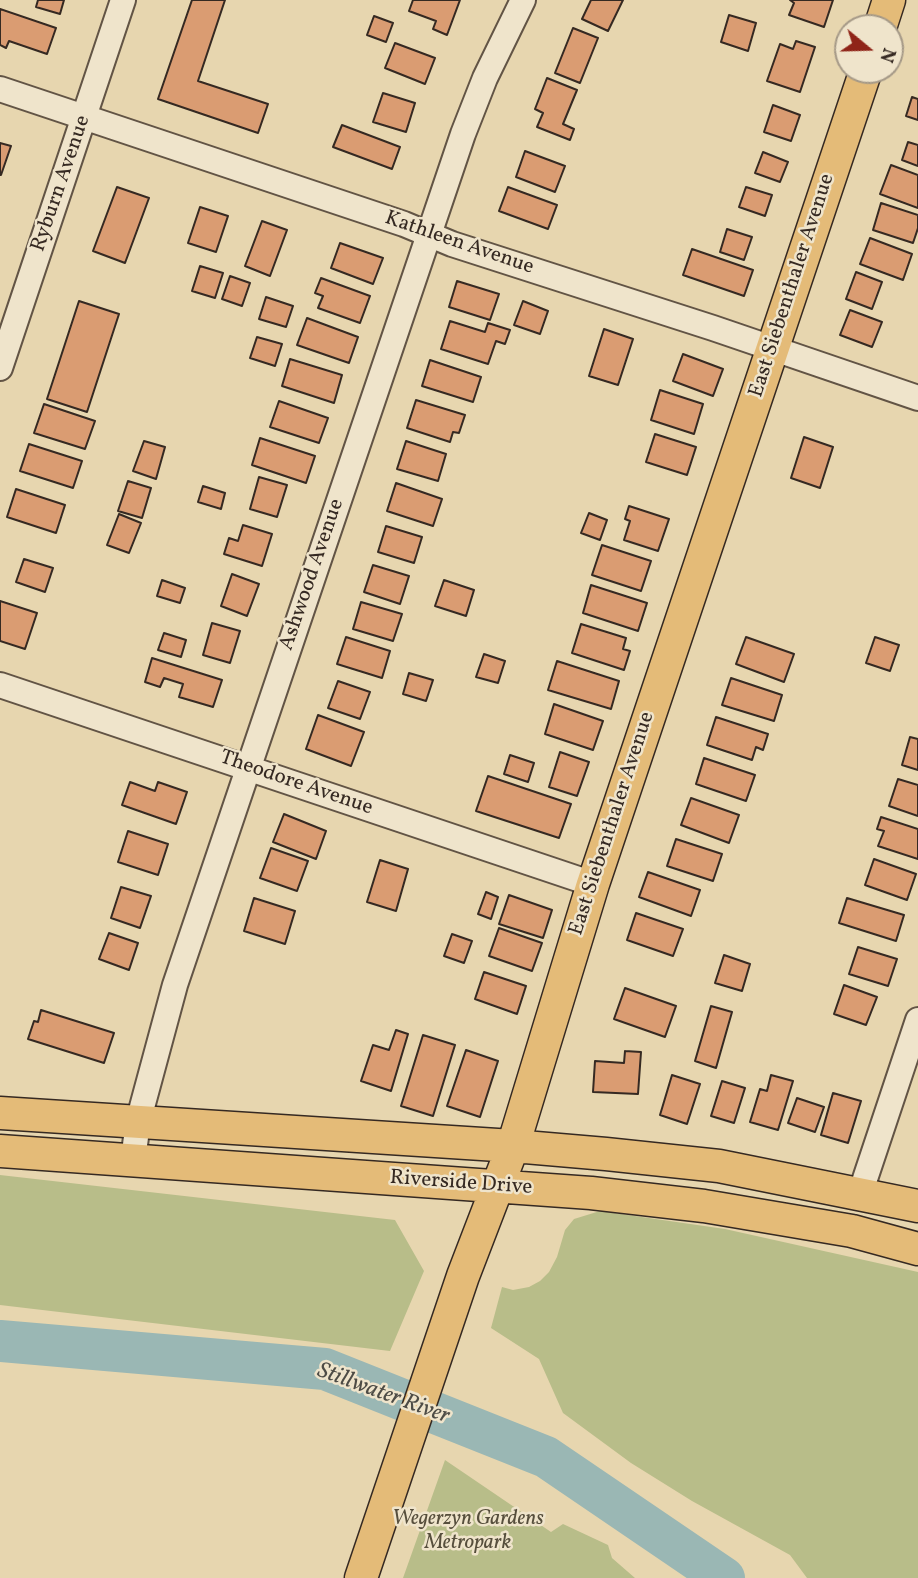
<!DOCTYPE html>
<html>
<head>
<meta charset="utf-8">
<style>
  body { margin:0 }
  #map { position:relative; width:918px; height:1578px; overflow:hidden; background:#e7d6af; font-family:Vollkorn,serif }
  canvas { display:block }
  .north { position:absolute; left:834px; top:14px; width:70px; height:70px; box-sizing:border-box; background:#efe4cb; border:2px solid #a59987; border-radius:50%; rotate:109deg; font-size:19px; font-weight:700; line-height:28px; text-align:center; color:#352922 }
  .north::after { content:''; display:block; margin:auto; width:24px; height:32px; background:#8f2418; clip-path:polygon(50% 0,100% 100%,50% 72%,0 100%) }
</style>
</head>
<body>
<div id="map">
<canvas width="918" height="1578"></canvas>
<div class="north">N</div>
</div>
<script>
const ctx = document.querySelector('canvas').getContext('2d');
ctx.lineJoin = 'round';
function fill(path, color) {
  ctx.fillStyle = color;
  ctx.fill(path, 'evenodd');
}
function poly(rows) {
  const path = new Path2D();
  for (const r of rows) {
    path.moveTo(r[0], r[1]);
    for (let i = 2; i < r.length; i += 2) path.lineTo(r[i], r[i + 1]);
  }
  return path;
}
function strokePath(path, color, width, dash) {
  ctx.strokeStyle = color;
  ctx.lineWidth = width;
  ctx.lineCap = dash ? 'butt' : 'round';
  ctx.setLineDash(dash || []);
  ctx.stroke(path);
}
function label(font, color, halo, rows, align = 'center') {
  ctx.font = font + ' Vollkorn,serif';
  ctx.lineWidth = 5;
  ctx.setLineDash([]);
  ctx.textBaseline = 'middle';
  ctx.strokeStyle = halo;
  ctx.fillStyle = color;
  for (const [text, x, y, turn = 0] of rows) {
    ctx.save();
    ctx.translate(x, y);
    ctx.rotate((+turn || 0) * Math.PI / 180);
    ctx.textAlign = isNaN(turn) ? turn : align;
    if (halo) ctx.strokeText(text, 0, 0);
    ctx.fillText(text, 0, 0);
    ctx.restore();
  }
}
const green = poly([
  [0,1175,395,1220,424,1271,390,1351,0,1305],
  [600,1211,725,1229,918,1272,918,1578,807,1578,790,1555,692,1501,631,1463,563,1413,539,1359,491,1328,502,1287,513,1290,529,1287,540,1281,549,1272,557,1257,565,1230,574,1219],
  [445,1460,551,1532,563,1524,608,1545,612,1558,635,1578,403,1578]
]);
const river = poly([
  [0,1341,325,1369,546,1457,724,1578]
]);
const building = poly([
  [38,0,64,0,60,14,36,7,38,0],
  [192,0,225,0,198,81,268,104,258,133,158,99,192,0],
  [413,0,460,0,447,35,433,29,436,21,409,11,413,0],
  [591,0,623,0,608,31,582,19,591,0],
  [790,0,833,0,824,27,789,15,794,3,790,0],
  [0,9,56,28,47,54,9,41,6,48,0,45,0,9],
  [729,15,756,23,748,51,721,42,729,15],
  [374,16,393,23,386,42,367,35,374,16],
  [573,28,598,38,580,83,555,73,573,28],
  [796,41,815,47,800,92,767,81,780,44,793,49,796,41],
  [395,43,435,58,425,84,385,68,395,43],
  [547,78,577,90,563,124,574,129,570,140,537,127,543,113,535,109,547,78],
  [383,93,415,103,406,132,373,122,383,93],
  [912,97,918,99,918,120,906,116,912,97],
  [773,105,800,115,791,141,764,132,773,105],
  [342,125,400,147,392,169,333,147,342,125],
  [908,142,918,145,918,166,902,160,908,142],
  [0,143,11,146,1,175,0,175,0,143],
  [525,151,565,166,555,192,516,177,525,151],
  [763,152,788,162,780,182,755,173,763,152],
  [891,165,918,175,918,208,880,194,891,165],
  [117,187,149,198,125,263,93,251,117,187],
  [508,187,557,205,548,229,499,211,508,187],
  [746,187,772,195,765,216,739,207,746,187],
  [881,203,918,215,918,228,913,243,873,230,881,203],
  [200,207,228,216,216,252,188,243,200,207],
  [262,221,287,230,270,276,245,266,262,221],
  [727,229,752,237,744,260,720,252,727,229],
  [870,238,912,254,903,280,860,264,870,238],
  [340,243,383,258,373,284,331,268,340,243],
  [692,249,753,270,744,296,683,275,692,249],
  [200,266,223,273,215,298,192,291,200,266],
  [856,272,882,282,872,309,846,299,856,272],
  [230,276,250,283,242,306,222,299,230,276],
  [321,278,370,296,360,323,318,308,323,296,315,293,321,278],
  [457,281,499,294,490,320,449,307,457,281],
  [266,297,293,306,286,327,259,319,266,297],
  [79,301,119,314,87,412,47,399,79,301],
  [523,301,548,311,540,334,514,325,523,301],
  [850,310,882,322,872,347,840,335,850,310],
  [307,318,358,337,349,363,297,345,307,318],
  [450,321,485,332,488,323,510,330,505,344,496,341,488,364,441,349,450,321],
  [604,329,633,339,618,385,589,376,604,329],
  [257,337,282,344,275,366,250,358,257,337],
  [683,354,723,369,713,396,673,381,683,354],
  [290,359,342,375,334,403,282,386,290,359],
  [430,360,481,377,473,402,422,386,430,360],
  [660,390,703,404,694,434,651,420,660,390],
  [416,400,465,415,459,433,453,432,450,442,407,428,416,400],
  [279,401,328,418,319,443,270,427,279,401],
  [44,404,95,421,85,449,34,433,44,404],
  [655,434,696,447,687,475,646,462,655,434],
  [804,437,833,447,820,488,791,478,804,437],
  [260,438,315,456,306,483,252,465,260,438],
  [144,441,165,447,156,479,133,471,144,441],
  [406,441,446,454,438,481,397,469,406,441],
  [29,444,82,461,73,488,20,471,29,444],
  [259,477,287,485,277,517,250,509,259,477],
  [128,481,151,488,142,518,118,511,128,481],
  [396,483,442,499,433,526,387,511,396,483],
  [203,486,225,493,221,509,198,502,203,486],
  [16,489,65,505,56,533,7,517,16,489],
  [629,506,669,519,658,551,624,540,630,521,625,519,629,506],
  [589,513,607,520,600,540,581,533,589,513],
  [119,514,141,523,129,553,107,545,119,514],
  [243,525,272,534,262,566,224,554,229,538,238,541,243,525],
  [386,526,422,537,414,563,378,552,386,526],
  [602,545,651,561,641,591,592,575,602,545],
  [24,559,53,568,45,592,16,582,24,559],
  [373,565,409,576,400,604,364,592,373,565],
  [232,574,259,584,247,616,221,606,232,574],
  [162,580,185,588,180,603,157,596,162,580],
  [444,580,474,590,466,616,435,606,444,580],
  [591,585,647,603,638,631,583,613,591,585],
  [0,601,37,613,25,649,0,641,0,601],
  [361,602,402,614,393,641,353,629,361,602],
  [212,623,240,631,230,663,203,655,212,623],
  [581,624,626,638,623,649,630,651,624,670,572,653,581,624],
  [164,633,186,640,181,657,158,650,164,633],
  [346,637,390,651,382,678,337,664,346,637],
  [746,637,794,654,784,682,736,664,746,637],
  [875,637,899,645,890,671,866,663,875,637],
  [484,654,505,661,498,683,476,677,484,654],
  [152,658,222,680,213,707,179,697,183,684,164,678,160,687,145,682,152,658],
  [557,661,619,681,611,709,548,690,557,661],
  [409,673,433,680,426,701,403,694,409,673],
  [731,678,782,695,774,721,722,705,731,678],
  [338,681,370,692,360,719,328,708,338,681],
  [554,704,603,721,593,750,545,734,554,704],
  [318,715,364,732,351,766,306,749,318,715],
  [716,717,768,734,763,750,756,747,752,760,707,745,716,717],
  [910,737,918,739,918,770,902,765,910,737],
  [560,752,589,762,577,796,549,787,560,752],
  [510,755,534,763,528,782,504,774,510,755],
  [704,758,755,775,746,801,696,784,704,758],
  [488,776,571,804,559,838,476,811,488,776],
  [898,779,918,785,918,816,889,806,898,779],
  [130,782,155,791,158,782,187,792,176,824,122,805,130,782],
  [691,798,739,815,729,843,681,825,691,798],
  [284,814,326,831,316,859,273,842,284,814],
  [881,817,918,829,918,859,878,846,884,831,877,829,881,817],
  [128,831,168,844,158,875,118,862,128,831],
  [676,839,722,854,713,881,667,866,676,839],
  [271,848,308,861,297,891,260,878,271,848],
  [874,859,916,874,907,900,865,885,874,859],
  [380,860,408,869,396,911,367,902,380,860],
  [648,872,700,890,691,916,639,897,648,872],
  [121,887,151,896,140,928,111,918,121,887],
  [486,892,498,897,491,919,478,914,486,892],
  [509,895,552,910,543,938,499,924,509,895],
  [254,898,295,911,285,944,244,931,254,898],
  [847,898,904,915,896,941,839,923,847,898],
  [636,913,683,929,673,956,627,940,636,913],
  [499,928,542,943,532,971,489,956,499,928],
  [109,933,138,943,129,970,99,959,109,933],
  [452,934,472,941,464,963,444,956,452,934],
  [858,947,897,959,888,986,849,974,858,947],
  [724,955,750,964,742,991,715,983,724,955],
  [484,972,526,986,517,1014,475,999,484,972],
  [844,985,877,997,866,1025,834,1014,844,985],
  [625,988,676,1006,665,1037,614,1019,625,988],
  [711,1006,732,1012,716,1068,695,1061,711,1006],
  [41,1010,114,1033,104,1063,28,1039,34,1021,38,1022,41,1010],
  [396,1030,408,1034,391,1091,361,1081,373,1045,389,1050,396,1030],
  [423,1035,455,1045,433,1116,401,1106,423,1035],
  [466,1050,498,1061,480,1117,447,1106,466,1050],
  [625,1051,641,1052,638,1094,593,1092,595,1061,624,1063,625,1051],
  [672,1075,700,1084,687,1124,660,1115,672,1075],
  [771,1075,793,1081,778,1130,750,1122,760,1089,767,1091,771,1075],
  [722,1081,745,1088,734,1123,711,1116,722,1081],
  [833,1093,861,1101,848,1143,821,1135,833,1093],
  [797,1098,824,1107,815,1132,788,1123,797,1098]
]);
const minor = poly([
  [0,89,404,224,452,244,713,328,918,398],
  [0,368,123,0],
  [0,685,593,884],
  [133,1160,138,1122,175,985,463,134,485,78,523,0],
  [860,1194,918,1020]
]);
const major = poly([
  [880,28,889,0],
  [0,1113,513,1146,606,1154,719,1166,918,1206],
  [0,1151,591,1193,704,1206,852,1231,918,1249],
  [361,1578,463,1276,513,1146,593,884,866,70]
]);
const streetNames = [
  ["Ryburn Avenue",62,184,-71],
  ["Kathleen Avenue",459,244,19],
  ["East Siebenthaler Avenue",793,286,-72],
  ["Ashwood Avenue",313,575,-71],
  ["Theodore Avenue",296,784,19],
  ["East Siebenthaler Avenue",613,824,-72],
  ["Riverside Drive",461,1184,4]
];
const parkNames = [
  ["Wegerzyn Gardens",468,1520],
  ["Metropark",468,1544]
];
const waterNames = [
  ["Stillwater River",383,1395,20]
];
fill(green, '#b8bd89');
strokePath(river, '#9ab7b4', 42);
fill(building, '#da9c72');
strokePath(building, '#352922', 2);
strokePath(minor, '#625445', 28);
strokePath(major, '#352922', 35);
strokePath(minor, '#efe4cb', 24);
strokePath(major, '#e4bb78', 32);
label('21px', '#352922', '#efe4cb', streetNames);
label('italic 21px', '#564e3c', '#efe4cb', parkNames);
label('italic 23px', '#4e4c46', '#efe4cb', waterNames);
</script>
</body>
</html>
